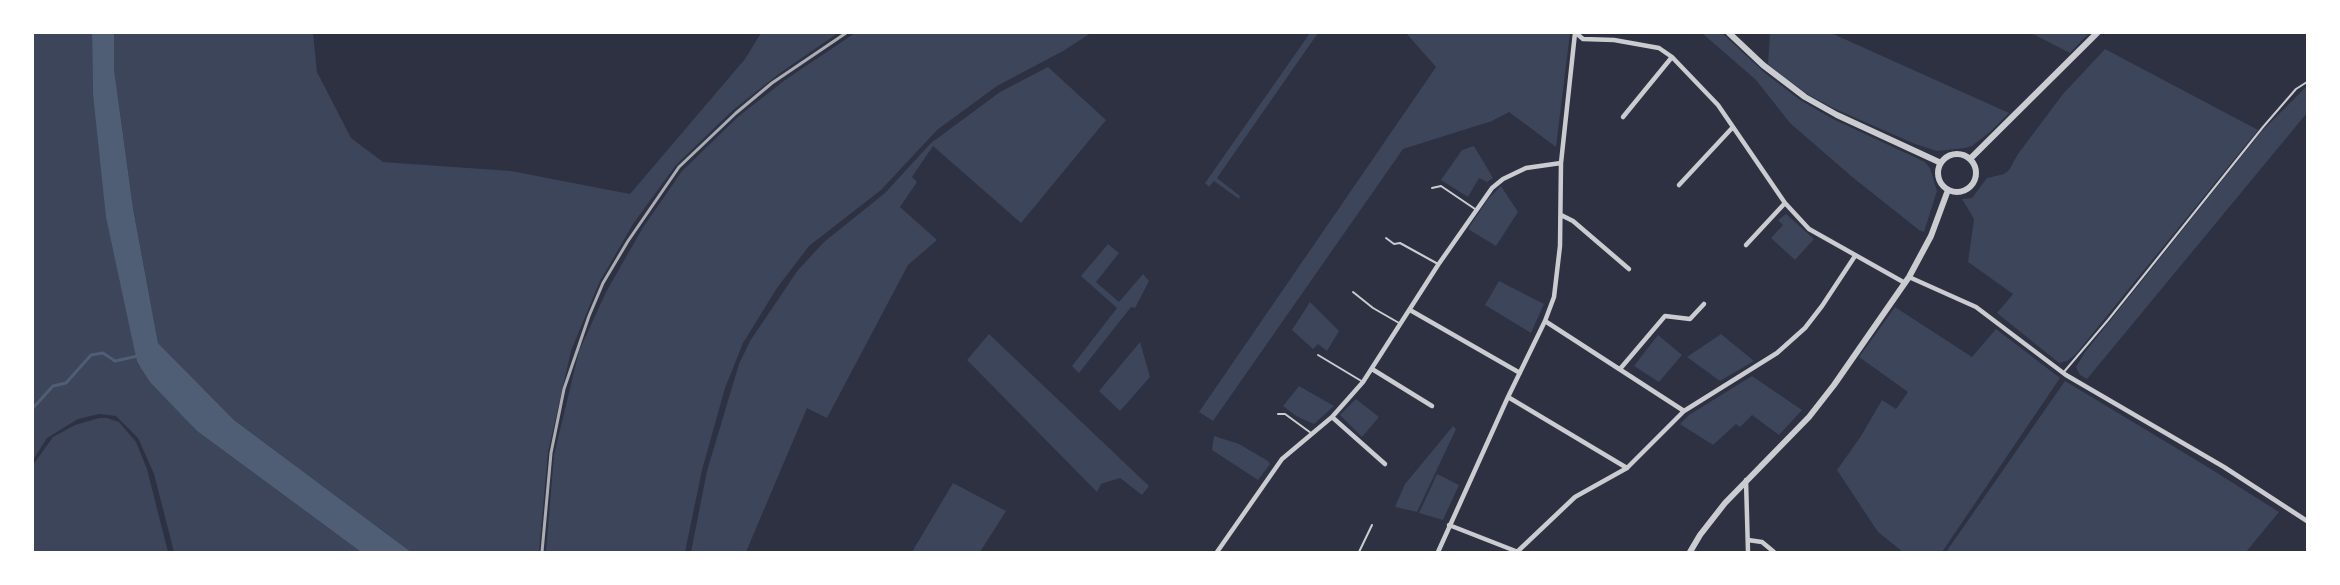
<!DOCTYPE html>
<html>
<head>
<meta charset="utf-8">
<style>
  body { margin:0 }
  #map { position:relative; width:2340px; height:585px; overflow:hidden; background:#2d3142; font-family:"Public Sans",sans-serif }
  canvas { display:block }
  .frame { position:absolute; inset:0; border:34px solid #fff; pointer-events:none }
</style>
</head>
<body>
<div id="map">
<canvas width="2340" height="585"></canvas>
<div class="frame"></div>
</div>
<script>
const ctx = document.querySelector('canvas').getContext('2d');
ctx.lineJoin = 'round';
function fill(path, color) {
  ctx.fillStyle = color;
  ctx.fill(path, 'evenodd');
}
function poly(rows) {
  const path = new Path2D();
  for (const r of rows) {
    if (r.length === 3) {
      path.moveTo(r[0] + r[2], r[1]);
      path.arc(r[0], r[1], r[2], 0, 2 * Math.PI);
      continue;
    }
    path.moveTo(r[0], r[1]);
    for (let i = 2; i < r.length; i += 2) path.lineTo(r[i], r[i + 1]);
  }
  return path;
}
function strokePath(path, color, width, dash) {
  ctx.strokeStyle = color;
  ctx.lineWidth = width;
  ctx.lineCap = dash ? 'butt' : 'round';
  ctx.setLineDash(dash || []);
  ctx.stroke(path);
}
const green = poly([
  [33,33,92,33,93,94,137,363,197,431,361,552,174,552,154,474,138,438,116,416,99,414,78,419,47,438,33,460],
  [114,33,313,33,317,72,351,138,383,162,511,171,630,194,745,59,761,33,838,33,780,73,733,110,676,165,633,224,599,283,571,351,548,452,539,552,411,552,234,420,158,343,133,208,114,69],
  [855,33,1091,33,1063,51,997,86,937,130,881,190,809,246,777,288,743,343,725,388,702,470,685,552,546,552,554,455,579,351,606,292,642,229,682,171,739,116,785,80],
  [1310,33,1318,33,1217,178,1240,196,1239,199,1214,181,1209,187,1205,183],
  [1406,33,1570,33,1556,147,1509,112,1492,121,1403,149,1213,421,1199,412,1436,67],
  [1702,33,1722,33,1765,73,1800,100,1833,119,1925,162,1930,168,1937,191,1924,232,1919,230,1851,176,1790,123,1756,80],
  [1770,33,1831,33,2009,113,1990,132,1972,146,1965,148,1937,151,1915,144,1833,108,1809,95,1785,78,1768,64],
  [2031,33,2089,33,2070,53],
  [2105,49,2258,130,2076,354,2067,361,2059,363,1997,313,2013,294,1968,262,1974,219,1962,199,1972,198,1987,178,2004,174,2009,170,2018,154,2063,94],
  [1048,67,1106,120,1021,223,933,146,912,177,917,182,900,207,937,240,908,265,827,418,807,408,746,552,691,552,707,471,739,364,750,341,798,270,824,242,885,193,931,143,1000,92],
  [2307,86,2307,113,2087,379,2080,375,2076,367,2085,352,2261,132],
  [1474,146,1493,178,1487,182,1479,178,1468,197,1441,180,1462,150],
  [1501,186,1518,212,1496,246,1468,229,1488,199],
  [1786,214,1814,239,1795,260,1771,238,1783,225,1778,220],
  [1108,244,1119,253,1096,282,1119,302,1143,274,1149,281,1135,308,1131,307,1079,373,1072,366,1117,308,1081,276],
  [1499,281,1544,304,1531,333,1485,305],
  [1310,302,1339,331,1327,351,1318,344,1313,349,1292,330],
  [1895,307,1972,357,1996,329,2060,378,1942,552,1903,552,1878,532,1837,470,1861,436,1882,400,1896,409,1908,392,1859,357],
  [989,334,1149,486,1142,495,1120,478,1101,484,1097,492,967,360],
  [1721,334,1754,361,1720,381,1687,357],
  [1658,335,1682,355,1659,382,1634,366],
  [1140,342,1150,377,1120,411,1099,391],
  [1752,376,1802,410,1779,435,1752,415,1740,427,1736,424,1713,445,1680,424,1689,415],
  [2065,381,2206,466,2279,512,2246,552,1946,552],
  [1299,386,1334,406,1314,424,1296,416,1283,406],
  [1356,399,1379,417,1362,437,1340,415],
  [99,418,107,418,119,422,136,442,147,469,168,552,33,552,33,465,53,437,75,425],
  [1453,426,1456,429,1417,512,1395,507,1405,484],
  [1214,436,1239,444,1268,461,1270,464,1258,480,1212,450],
  [1437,474,1459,485,1443,520,1419,513],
  [953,483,1006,511,980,552,912,552]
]);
const water = poly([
  [92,33,114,33,114,69,133,208,158,343,234,420,411,552,361,552,197,431,150,382,137,362,106,217,93,94]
]);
const stream = poly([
  [33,408,53,386,66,383,91,355,103,353,115,361,138,356]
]);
const service = poly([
  [1432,188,1441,186,1475,209],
  [1386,238,1394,244,1400,243,1438,264],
  [1353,292,1373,308,1399,323],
  [1318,355,1363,382],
  [2063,373,2108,320,2263,127,2296,89,2307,82],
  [1278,414,1285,414,1311,433],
  [1359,552,1372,525]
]);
const minor = poly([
  [1576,33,1583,39,1614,40,1659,48,1672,57,1718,105,1785,203,1809,229,1905,283],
  [1623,117,1672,57],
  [1679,185,1733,127],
  [1561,215,1573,221,1629,269],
  [1746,245,1785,203],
  [1909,277,1976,307,2066,375,2224,467,2307,521],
  [1410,310,1520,373],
  [1545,321,1684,411],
  [1372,369,1432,406],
  [1620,369,1665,316,1690,319,1704,304],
  [1508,397,1627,468],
  [1332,417,1385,464],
  [1746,480,1748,552],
  [1449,525,1518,552],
  [1748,540,1762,542,1774,552],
  [1217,552,1282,459,1332,417,1363,382,1438,265,1492,188,1503,179,1526,168,1561,163],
  [1438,552,1508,397,1545,321,1554,297,1560,246,1561,163,1575,33],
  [1517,552,1575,497,1627,468,1684,411,1777,353,1805,328,1822,306,1855,256]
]);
const tertiary = poly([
  [1729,33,1763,65,1805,97,1837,115,1941,163],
  [1957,173,19],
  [1970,159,2097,33],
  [1690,552,1700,535,1725,503,1809,417,1834,385,1909,277,1931,236,1948,190]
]);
const rail = poly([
  [542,552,551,453,564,389,589,316,603,283,628,241,679,167,736,113,772,83,846,33]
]);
fill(green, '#3c4559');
fill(water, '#4f5d75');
strokePath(stream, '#4f5d75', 3);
strokePath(service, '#caccd0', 2);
strokePath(minor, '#caccd0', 4.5);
strokePath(tertiary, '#caccd0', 6);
strokePath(rail, '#abadb3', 3);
</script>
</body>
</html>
